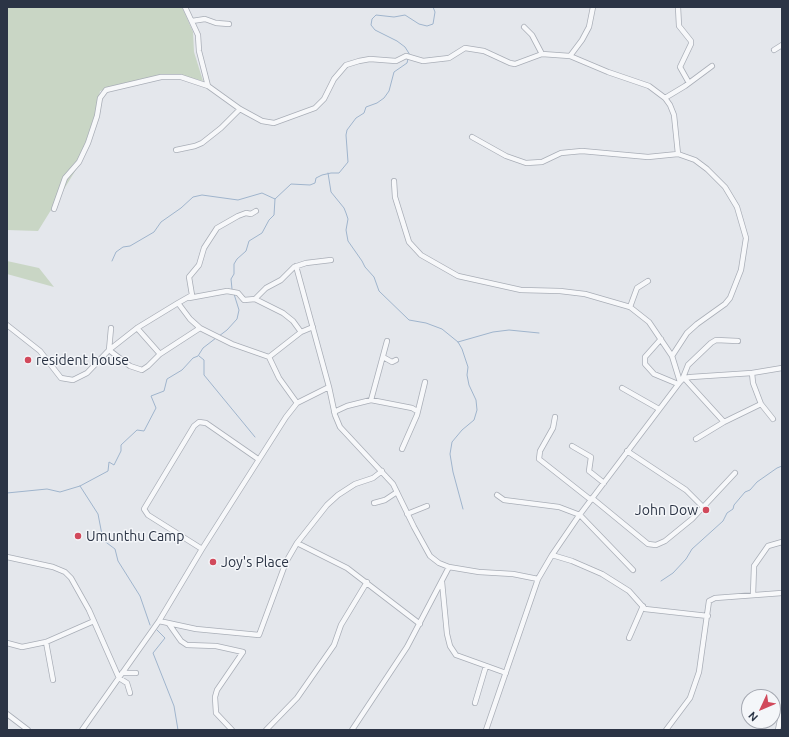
<!DOCTYPE html>
<html>
<head>
<meta charset="utf-8">
<style>
  body { margin:0 }
  #map { position:relative; width:789px; height:737px; overflow:hidden; background:#e4e7ec; font-family:Ubuntu,sans-serif }
  canvas { display:block }
  .frame { position:absolute; inset:0; border:8px solid #2b3445; pointer-events:none }
  .north { position:absolute; left:741px; top:689px; width:40px; height:40px; box-sizing:border-box; background:#f4f6f9; border:1px solid #a4a8b1; border-radius:50%; rotate:226deg; font-size:11px; font-weight:700; line-height:16px; text-align:center; color:#2b3445 }
  .north::after { content:''; display:block; margin:auto; width:14px; height:18px; background:#d1495b; clip-path:polygon(50% 0,100% 100%,50% 72%,0 100%) }
</style>
</head>
<body>
<div id="map">
<canvas width="789" height="737"></canvas>
<div class="frame"></div>
<div class="north">N</div>
</div>
<script>
const ctx = document.querySelector('canvas').getContext('2d');
ctx.lineJoin = 'round';
function fill(path, color) {
  ctx.fillStyle = color;
  ctx.fill(path, 'evenodd');
}
function poly(rows) {
  const path = new Path2D();
  for (const r of rows) {
    path.moveTo(r[0], r[1]);
    for (let i = 2; i < r.length; i += 2) path.lineTo(r[i], r[i + 1]);
  }
  return path;
}
function strokePath(path, color, width, dash) {
  ctx.strokeStyle = color;
  ctx.lineWidth = width;
  ctx.lineCap = dash ? 'butt' : 'round';
  ctx.setLineDash(dash || []);
  ctx.stroke(path);
}
function label(font, color, halo, rows, align = 'center') {
  ctx.font = font + ' Ubuntu,sans-serif';
  ctx.lineWidth = 3;
  ctx.setLineDash([]);
  ctx.textBaseline = 'middle';
  ctx.strokeStyle = halo;
  ctx.fillStyle = color;
  for (const [text, x, y, turn = 0] of rows) {
    ctx.save();
    ctx.translate(x, y);
    ctx.rotate((+turn || 0) * Math.PI / 180);
    ctx.textAlign = isNaN(turn) ? turn : align;
    if (halo) ctx.strokeText(text, 0, 0);
    ctx.fillText(text, 0, 0);
    ctx.restore();
  }
}
const green = poly([
  [7,7,182,7,193,32,194,52,203,81,174,74,119,85,100,91,96,114,82,160,38,231,7,230],
  [7,261,39,268,54,287,7,274]
]);
const stream = poly([
  [410,55,405,47,397,41,375,30,371,25,372,19,376,15,394,17,405,15,419,24,427,26,433,24,435,12,433,7],
  [328,173,331,192,344,208,346,213,348,219,346,230,348,241,362,261,365,267,374,277,379,291,409,320,426,323,442,329,458,342,462,349,468,367,467,375,469,385,476,400,477,410,474,420,462,430,452,442,450,454,453,472,463,509],
  [112,261,116,252,123,247,130,246,154,232,161,222,181,208,193,197,202,195,238,200,262,193,275,199,291,184,310,185,315,183,316,178,322,175,331,173,339,173,348,162,346,135,347,130,356,118,364,113,366,107,377,103,384,98,389,91,394,72,407,63,408,59],
  [232,289,231,279,234,274,234,264,237,259,246,251,249,241,262,233,269,220,274,215,275,199],
  [219,336,227,330,237,319,239,310,234,294],
  [458,342,493,332,509,330,539,333],
  [199,356,204,360,204,375,255,437],
  [80,486,98,514,103,540,115,549,118,561,140,596,150,625],
  [7,493,47,489,60,492,80,486,108,471,109,462,114,465,121,451,121,445,137,430,144,431,156,408,151,396,164,391,167,379,182,370,193,358,198,356,203,348,216,338],
  [661,581,673,573,686,559,692,549,723,521,727,513,733,509,734,505,745,492,750,490,757,482,777,468,782,466],
  [157,630,165,638,153,653,174,706,178,730]
]);
const minor = poly([
  [185,7,198,35,199,51,208,86],
  [678,7,679,26,691,41,691,44,680,67,689,83],
  [192,21,205,19,216,23,229,24],
  [524,27,532,35,542,54],
  [774,50,782,45],
  [570,56,582,40,589,27,593,7],
  [665,98,685,86,712,66],
  [472,137,506,156,526,163,542,162,561,153,582,151,648,157,678,154,695,160,707,169,725,187,737,207,746,238,741,270,730,298,725,304,697,324,687,333,672,356,680,382],
  [176,150,195,146,202,143,221,128,240,109],
  [394,181,395,197,409,242,421,255,458,276,521,290,560,291,585,294,630,307,649,322,672,356],
  [54,209,65,178,79,162,88,143,97,116,100,98,106,90,161,77,181,77,208,86,240,109,262,121,274,123,315,108,324,99,334,79,346,65,359,61,370,59,396,61,406,56,423,61,449,58,465,48,484,51,510,63,515,64,542,54,570,56,608,72,649,86,665,98,670,105,674,115,678,154],
  [189,298,227,291,238,293,244,300,255,299,283,313,293,321,301,332],
  [255,299,266,288,281,280,294,267,306,263,331,260],
  [178,303,192,295,189,277,199,265,204,248,217,228,238,216,246,213,251,214,256,211],
  [630,307,637,288,648,281],
  [7,325,40,351,61,378,73,380,87,373,109,350,137,328,178,303,190,319,200,328,160,354,148,366,142,370,130,366,109,350],
  [137,328,160,354],
  [200,328,232,344,269,357],
  [661,339,645,357,645,364,654,374,678,384],
  [109,350,111,328],
  [383,357,392,362,396,360],
  [752,373,753,383,761,404,773,419],
  [684,378,724,422,761,404],
  [682,380,688,365,711,343,716,340,738,341],
  [329,387,335,415,340,427,393,484,414,527,430,556,439,563,449,567],
  [622,388,659,409],
  [371,400,387,341],
  [297,403,279,378,269,357,301,332,313,327],
  [334,412,347,406,371,400,412,408,417,411],
  [555,417,553,428,540,451,539,459,591,500],
  [696,439,724,422],
  [572,446,591,457,589,471,604,483],
  [402,449,417,415,425,382],
  [627,451,686,490,702,506],
  [382,471,373,478,355,484,338,495,327,505,297,543,347,568,420,624],
  [497,495,504,500,559,507,580,515,633,570],
  [592,498,648,544,656,545,665,541,692,519,735,473],
  [374,503,385,500,397,492],
  [407,514,427,506],
  [202,549,148,515,144,509,194,426,199,422,206,423,258,459],
  [552,555,572,561,602,574,629,591,645,609,708,616],
  [7,557,53,567,65,572,71,578,89,610,119,678,127,683,130,693],
  [442,582,447,634,450,646,456,655,506,673],
  [753,595,754,566,768,546,782,542],
  [159,621,196,629,259,635,286,562,297,543],
  [169,624,181,641,187,645,216,646,243,652,217,690,215,697,216,713,232,730],
  [629,638,643,606],
  [46,642,53,680],
  [7,643,22,647,46,642,94,621],
  [122,673,136,673],
  [475,703,486,666],
  [7,714,28,730],
  [82,730,159,621,202,549,286,417,297,403,329,387,296,266],
  [266,730,297,698,334,645,341,625,367,582],
  [352,730,407,647,449,567,479,572,513,574,538,579],
  [486,730,538,579,552,555,578,517,680,382,684,378,691,377,752,373,782,368],
  [666,730,690,698,699,672,709,601,715,598,782,593],
  [778,730,782,710]
]);
const markers = [
  [28,360,4,"#d1495b"],
  [706,510,4,"#d1495b"],
  [78,536,4,"#d1495b"],
  [213,562,4,"#d1495b"]
];
const poiNames = [
  ["resident house",36,360],
  ["John Dow",698,510,"right"],
  ["Umunthu Camp",86,536],
  ["Joy's Place",221,562]
];
fill(green, '#c9d6c5');
strokePath(stream, '#9fb4cc', 1);
strokePath(minor, '#a9aeb7', 6);
strokePath(minor, '#f7f8fa', 4.5);
for (const [x, y, r, color] of markers) {
  const dot = new Path2D();
  dot.arc(x, y, r, 0, 2 * Math.PI);
  ctx.fillStyle = color;
  ctx.fill(dot);
  strokePath(dot, '#f4f6f9', 1.5);
}
label('14px', '#2b3445', '#f4f6f9', poiNames, 'left');
</script>
</body>
</html>
